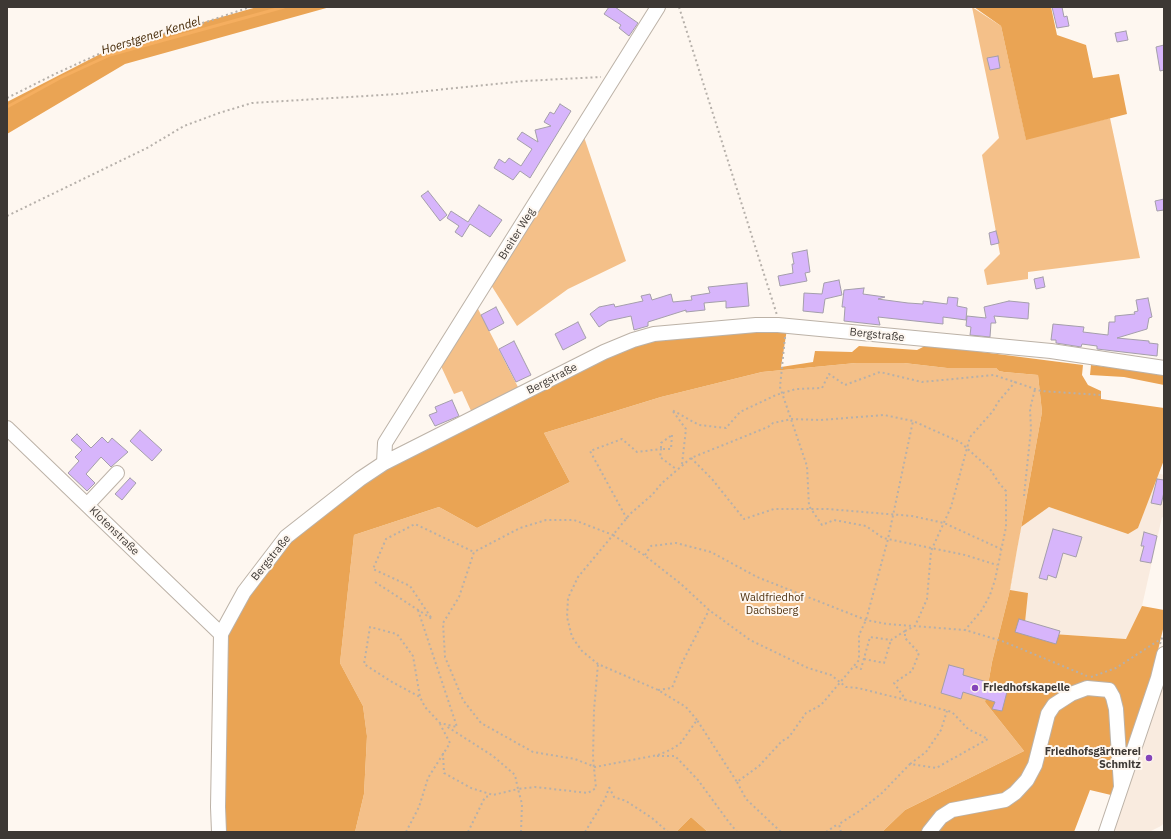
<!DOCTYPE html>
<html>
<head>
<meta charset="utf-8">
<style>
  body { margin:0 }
  #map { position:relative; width:1171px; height:839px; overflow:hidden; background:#fef7f0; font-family:"IBM Plex Sans",sans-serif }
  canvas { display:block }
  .frame { position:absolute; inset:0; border:8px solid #3d3834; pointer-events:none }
</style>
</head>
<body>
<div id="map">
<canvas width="1171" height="839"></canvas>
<div class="frame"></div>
</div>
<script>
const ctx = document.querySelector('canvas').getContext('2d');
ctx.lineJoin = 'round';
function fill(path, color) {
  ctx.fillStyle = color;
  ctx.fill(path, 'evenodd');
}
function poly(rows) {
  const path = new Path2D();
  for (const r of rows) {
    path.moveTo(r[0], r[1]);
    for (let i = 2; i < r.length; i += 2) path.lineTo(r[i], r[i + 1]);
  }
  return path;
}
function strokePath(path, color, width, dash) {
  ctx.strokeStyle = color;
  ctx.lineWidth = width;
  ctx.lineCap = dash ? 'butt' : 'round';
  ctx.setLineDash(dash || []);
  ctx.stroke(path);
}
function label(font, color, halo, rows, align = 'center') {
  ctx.font = font + ' "IBM Plex Sans",sans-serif';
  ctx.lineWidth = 4;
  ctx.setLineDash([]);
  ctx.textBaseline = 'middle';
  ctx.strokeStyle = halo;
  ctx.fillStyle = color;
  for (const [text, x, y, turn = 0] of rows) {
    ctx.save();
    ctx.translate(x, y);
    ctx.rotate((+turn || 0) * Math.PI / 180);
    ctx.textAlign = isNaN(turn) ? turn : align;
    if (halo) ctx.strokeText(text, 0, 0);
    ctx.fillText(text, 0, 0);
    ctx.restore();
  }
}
const built = poly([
  [1158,473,1164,475,1164,518,1162,517,1142,606,1127,639,1024,632,1010,590,1021,527,1049,507,1128,533,1138,528],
  [1164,680,1164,823,1161,826,1149,832,1110,832]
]);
const green = poly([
  [972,7,1001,26,1026,139,1110,118,1140,258,1028,272,1028,279,987,285,984,270,1000,254,982,155,999,138],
  [584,137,626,261,568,289,517,326,491,285],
  [477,307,519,389,472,413,462,391,454,394,440,364],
  [856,363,904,363,947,368,996,368,999,371,1004,372,1038,375,1042,412,1009,594,992,662,985,702,1024,751,905,810,882,832,708,832,691,817,676,832,355,832,364,794,367,736,363,706,340,663,354,535,439,507,477,528,570,482,544,433,661,397,762,372]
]);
const forest = poly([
  [257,7,330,7,125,64,7,134,7,102,112,48],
  [974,7,1051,7,1057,35,1086,45,1093,78,1119,74,1127,114,1026,140,1001,26],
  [787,329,781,367,813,362,815,351,852,352,859,346,917,350,927,345,1083,365,1082,375,1088,385,1101,391,1101,399,1164,408,1164,460,1138,528,1128,534,1049,507,1021,527,1010,590,1028,593,1024,632,1126,639,1142,606,1164,610,1164,625,1150,684,1111,795,1090,790,1074,832,882,832,905,810,1024,751,985,702,992,662,1009,594,1042,412,1038,375,1004,372,999,371,996,368,947,368,904,363,856,363,762,372,661,397,544,433,570,482,477,528,439,507,354,535,340,663,363,706,367,736,364,794,355,832,224,832,222,639,255,582,291,538,385,467,634,343],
  [1091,365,1164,374,1164,385,1124,377,1090,375],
  [691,817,708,832,676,832]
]);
const stream = poly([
  [7,107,60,78,110,55,284,7]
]);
const building = poly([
  [609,7,615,7,638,23,629,36,619,28,621,25,604,14,609,7],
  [1052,7,1062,7,1064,17,1067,16,1069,26,1057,28,1052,7],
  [1126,31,1128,40,1117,42,1115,33,1126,31],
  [1164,45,1164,70,1160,71,1156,47,1164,45],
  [998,56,1000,68,990,70,987,58,998,56],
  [560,104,571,111,530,178,520,171,513,180,494,168,499,159,505,163,509,158,521,166,532,149,517,139,522,132,538,142,535,130,551,126,544,122,550,112,554,114,560,104],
  [428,191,447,215,440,221,421,196,428,191],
  [1164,199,1164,210,1157,211,1155,201,1164,199],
  [479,205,502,220,490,237,470,224,462,237,455,232,459,226,447,218,451,211,468,222,479,205],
  [996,231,999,243,991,245,989,233,996,231],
  [807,250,810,272,805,273,807,281,780,286,778,276,793,273,792,264,794,264,792,253,807,250],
  [1043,277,1045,287,1036,289,1034,279,1043,277],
  [839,280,842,295,825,299,823,313,803,311,804,293,822,294,824,283,839,280],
  [747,283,749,306,726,308,726,301,704,303,705,310,686,312,686,310,648,322,648,326,634,330,631,316,608,321,599,327,590,314,599,307,614,304,615,307,643,301,641,296,650,294,652,300,671,294,673,302,692,300,691,296,710,293,708,287,747,283],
  [864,288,863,294,885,297,878,299,908,303,923,304,923,301,947,304,948,297,958,298,957,306,967,308,966,320,943,317,943,324,878,317,880,325,844,321,845,307,842,307,844,290,864,288],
  [1148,298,1152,317,1149,318,1147,329,1117,338,1149,341,1149,343,1158,344,1157,356,1097,349,1097,346,1082,344,1081,347,1056,343,1056,340,1051,340,1053,324,1084,327,1083,332,1108,335,1109,322,1115,322,1115,316,1135,314,1134,312,1138,311,1136,300,1148,298],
  [1009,301,1029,303,1028,319,994,316,996,323,991,323,990,337,970,335,971,327,966,326,967,316,986,318,984,307,1009,301],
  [496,307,504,323,489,331,481,315,496,307],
  [578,322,586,338,563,350,555,334,578,322],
  [514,341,531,375,516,382,499,349,514,341],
  [452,400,459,416,435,426,429,415,437,412,435,407,452,400],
  [140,430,162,450,152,461,130,441,140,430],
  [77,434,91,448,102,437,108,443,112,438,128,452,111,467,101,457,86,474,95,483,87,491,68,473,79,461,75,457,82,450,71,440,77,434],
  [130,478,136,483,122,500,115,494,130,478],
  [1157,479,1164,480,1164,492,1161,505,1151,503,1157,479],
  [1053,529,1082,537,1076,557,1063,553,1056,578,1048,575,1047,580,1039,578,1053,529],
  [1144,532,1157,536,1151,563,1140,561,1144,546,1141,546,1144,532],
  [1019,619,1060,631,1056,644,1015,632,1019,619],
  [949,665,964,669,963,675,1008,688,1002,711,992,709,995,702,963,692,961,699,941,693,949,665]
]);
const path = poly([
  [679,7,777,315],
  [7,98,57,73,112,48,206,22,250,7],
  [7,216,147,148,184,126,219,113,252,103,398,94,524,81,601,77],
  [785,337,780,387,807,466,809,506,822,525,834,520,866,526,883,538,965,555,997,565],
  [672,435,671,449,661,449,661,443,672,435],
  [691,458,712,479,744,519,774,509,827,509,912,516,944,523,1001,549],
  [682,464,686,429,672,410,699,425,726,428,740,412,776,395,796,389,822,388,829,374,845,385,880,372,922,382,994,375,1041,391,1101,395],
  [1024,496,1031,429,1030,409,1035,389],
  [627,519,590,451,622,439,637,452,661,449,660,457,676,469],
  [645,555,651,546,676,543,711,552,757,577,866,620,887,624,965,630,1002,641,1087,676],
  [375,582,432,619,410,586,373,569,386,539,415,524,474,552],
  [418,610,457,727,440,723,425,707,420,697,392,682,364,664,370,627,397,634,413,656,420,697],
  [905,631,915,626,927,599,931,551,951,507,970,437,993,411,998,402,1016,381],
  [1160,644,1162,639],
  [864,659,884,663,891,640],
  [1091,677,1116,668,1164,637],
  [658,690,672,688,682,663,709,610],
  [906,700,858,688,846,687,831,675,808,668,750,640,709,610,681,584,644,555,613,535,630,514,652,495,662,483,691,458,768,427,773,423,792,419,821,420,884,415,913,421,960,442,990,469,999,483,1006,491,1006,527,995,580,990,595,982,610,965,630],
  [697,720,686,707,658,690,598,664,582,651,572,637,567,617,568,598,578,577,613,535,574,520,546,520,520,528,474,552,459,597,443,623,445,657,463,700,481,723,533,752,575,759,595,767,658,755,670,750,680,744,697,720,737,782,759,766,782,741,789,737,806,713,821,705,859,660,859,635,866,620,888,539,913,421],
  [443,753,444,773,471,788,493,795,518,789,515,775,493,756,446,726],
  [657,756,675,756,698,780,728,821,737,832],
  [910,764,926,752,941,730,947,711],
  [737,782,746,799,781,832],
  [609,787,614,797,626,801,652,818,668,832],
  [406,832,419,807,428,778,450,743,440,724],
  [468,832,485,797,491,796],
  [521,832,522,804,518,789,535,787,588,793,596,788,593,758,594,710,598,664],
  [585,832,605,799,609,788],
  [826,832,838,824],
  [841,832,839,824,861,810,882,793,910,764,936,768,988,739,968,729,952,712,906,700,894,683,912,671,919,653,905,638,905,631,891,640,870,637,861,669,854,666]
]);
const minor = poly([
  [7,428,221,634],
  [384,463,385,443,658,7],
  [87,505,117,473],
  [219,832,218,807,221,634,244,592,286,537,360,479,384,463,604,352,633,340,654,334,756,325,778,325,1051,351,1164,368],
  [929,832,941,817,952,810,1005,800,1015,793,1027,780,1035,765,1048,714,1054,705,1071,694,1087,688,1109,690,1113,697,1116,709,1121,786],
  [1106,832,1158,678,1164,654]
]);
const markers = [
  [975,688,4,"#8444b9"],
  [1149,758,4,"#8444b9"]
];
const streetNames = [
  ["Breiter Weg",517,234,-58],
  ["Bergstraße",877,335,6],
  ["Bergstraße",552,379,-27],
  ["Klotenstraße",114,531,44],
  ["Bergstraße",271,558,-51]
];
const parkNames = [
  ["Waldfriedhof",772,598],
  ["Dachsberg",772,611]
];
const poiNames = [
  ["Friedhofskapelle",983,688],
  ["Friedhofsgärtnerei",1141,752,"right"],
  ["Schmitz",1141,765,"right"]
];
const waterNames = [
  ["Hoerstgener Kendel",151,36,-17]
];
fill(built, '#f9ebdf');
fill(green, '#f4c089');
fill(forest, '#eaa454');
strokePath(stream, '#f5ae5f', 3);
fill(building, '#d7b5fb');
strokePath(building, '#a49eaa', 1);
strokePath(minor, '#bcb2a7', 16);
strokePath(path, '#b6b0aa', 2, [2, 3]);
strokePath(minor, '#fff', 14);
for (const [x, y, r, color] of markers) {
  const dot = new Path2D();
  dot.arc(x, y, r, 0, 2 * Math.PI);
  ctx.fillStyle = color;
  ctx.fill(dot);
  strokePath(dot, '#fef7f0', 1.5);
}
label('11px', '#3d3834', '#fef7f0', streetNames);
label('11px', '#4e310f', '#fef7f0', parkNames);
label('bold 11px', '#3d3834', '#fef7f0', poiNames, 'left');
label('italic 12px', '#442805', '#fef7f0', waterNames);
</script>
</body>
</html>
